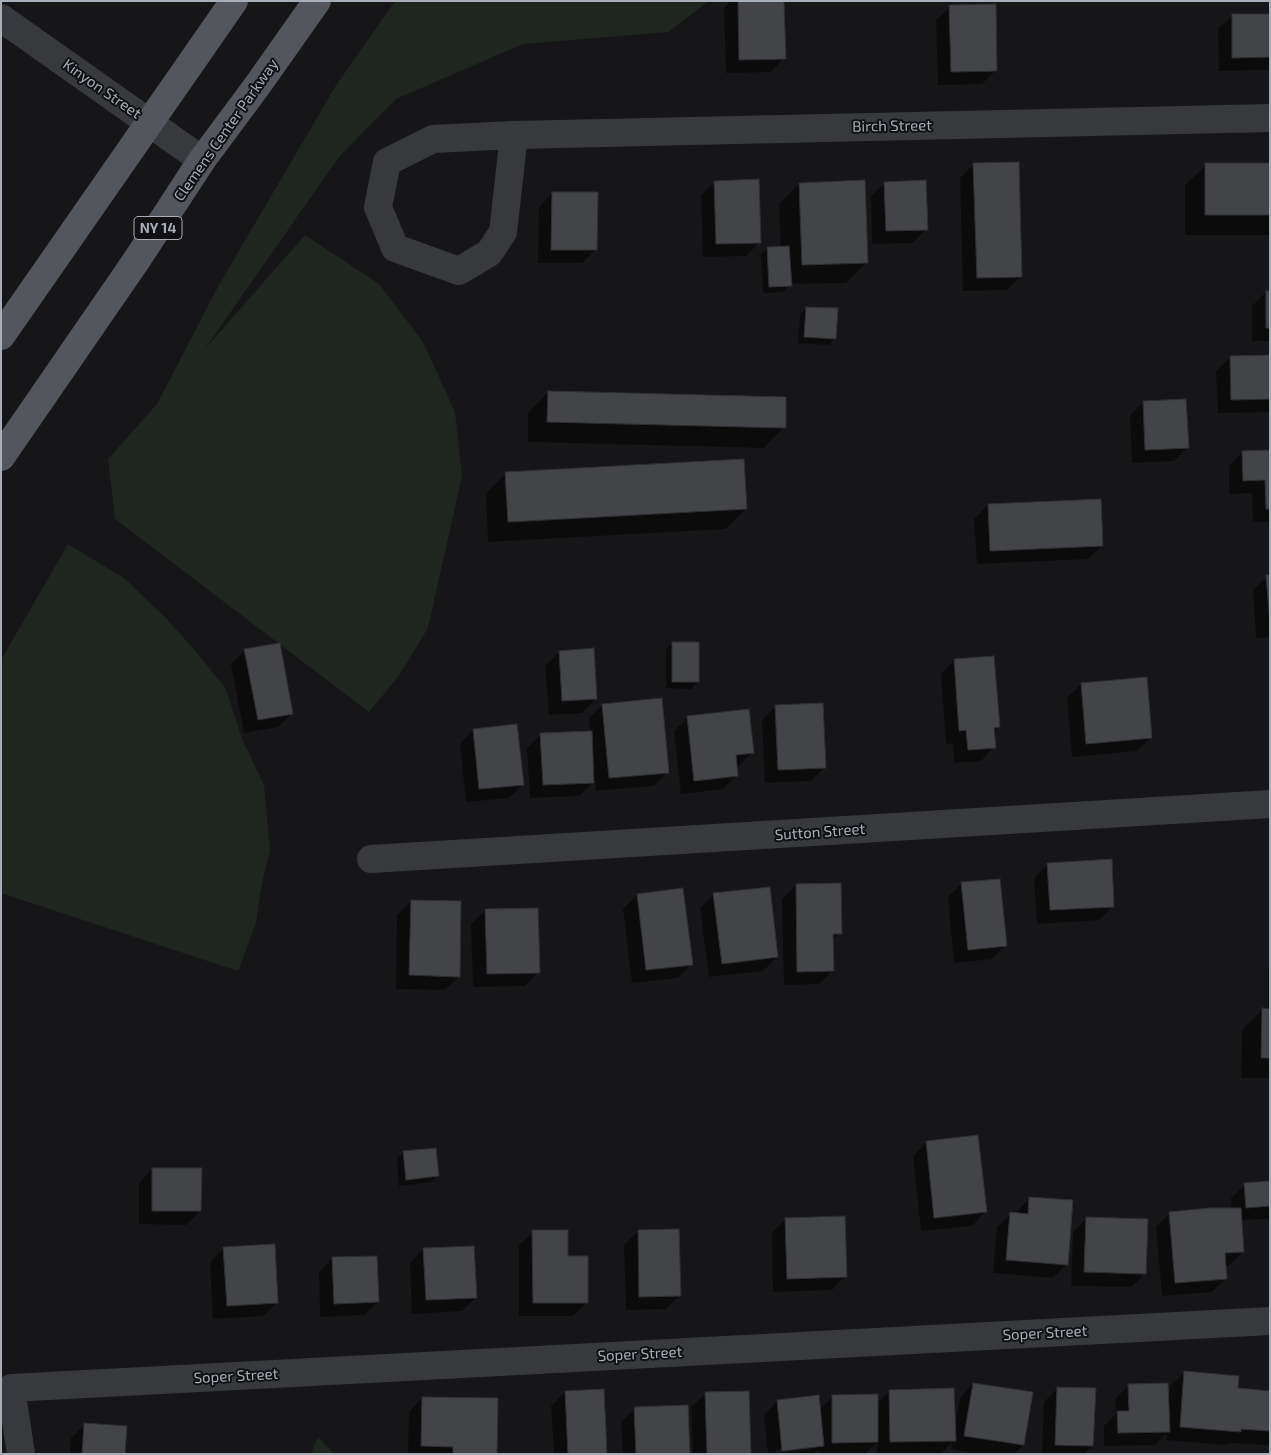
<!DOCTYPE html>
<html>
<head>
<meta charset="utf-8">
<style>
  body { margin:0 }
  #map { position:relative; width:1271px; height:1455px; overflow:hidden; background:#161618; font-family:"Exo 2",sans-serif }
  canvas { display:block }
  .frame { position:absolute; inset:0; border:2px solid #a8aeb8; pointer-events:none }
</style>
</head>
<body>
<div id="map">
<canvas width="1271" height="1455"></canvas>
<div class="frame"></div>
</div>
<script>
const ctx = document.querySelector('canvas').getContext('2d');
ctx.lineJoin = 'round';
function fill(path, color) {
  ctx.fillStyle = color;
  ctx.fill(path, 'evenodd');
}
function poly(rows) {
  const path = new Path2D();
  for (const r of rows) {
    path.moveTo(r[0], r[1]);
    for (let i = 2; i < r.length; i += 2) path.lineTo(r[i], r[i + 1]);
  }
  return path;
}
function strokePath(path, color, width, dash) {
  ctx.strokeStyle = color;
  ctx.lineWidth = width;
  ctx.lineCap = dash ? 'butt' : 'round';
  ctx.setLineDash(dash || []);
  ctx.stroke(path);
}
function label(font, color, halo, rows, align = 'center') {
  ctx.font = font + ' "Exo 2",sans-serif';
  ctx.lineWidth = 4;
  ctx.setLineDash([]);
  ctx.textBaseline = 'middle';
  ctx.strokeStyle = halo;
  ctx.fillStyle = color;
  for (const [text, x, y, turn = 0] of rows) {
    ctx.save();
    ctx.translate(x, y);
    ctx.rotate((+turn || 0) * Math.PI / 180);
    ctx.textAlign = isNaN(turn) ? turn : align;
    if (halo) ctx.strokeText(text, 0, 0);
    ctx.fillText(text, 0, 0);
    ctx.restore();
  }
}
const green = poly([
  [395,1,709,1,668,32,523,44,396,99,339,157,204,350,305,235,379,284,423,342,455,412,462,476,428,628,398,677,369,712,115,519,108,459,157,404,220,283,335,87],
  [68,544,124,578,166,618,198,654,226,689,242,739,264,785,270,851,262,883,256,923,238,971,1,893,1,660],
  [318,1437,334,1454,311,1454]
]);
const shadow = poly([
  [731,1,783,1,784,58,771,72,726,73,724,8],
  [950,7,996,70,982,84,938,85,936,20],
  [1270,15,1270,70,1219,71,1218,29,1232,16],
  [974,164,1021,276,1007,290,963,291,960,178],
  [1270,164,1270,235,1185,235,1185,185,1206,165],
  [714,182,760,242,746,256,703,257,701,196],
  [885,183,926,229,913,243,872,244,871,196],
  [799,184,867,262,846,283,790,284,784,292,763,293,761,255,767,248,781,248,779,204],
  [552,193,596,250,582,263,538,263,539,207],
  [1266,292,1270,292,1270,341,1252,341,1252,306],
  [806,308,835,338,829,345,798,343,800,314],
  [1270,356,1270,412,1218,413,1216,371,1230,357],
  [548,392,784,427,764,448,528,442,528,413],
  [1143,402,1187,448,1174,461,1132,463,1130,416],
  [1270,451,1270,522,1253,522,1252,493,1229,494,1229,466,1242,452],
  [506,473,746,509,725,529,488,542,486,494],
  [988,505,1102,546,1088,559,977,564,974,519],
  [1267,577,1270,577,1270,637,1256,638,1253,590],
  [672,643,698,682,691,689,666,688,666,650],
  [245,650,292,713,278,727,244,733,231,664],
  [559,652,596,699,582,713,549,715,545,666],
  [954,660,999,727,993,732,994,747,981,761,954,763,953,743,946,744,941,674],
  [1081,684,1151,737,1137,751,1072,757,1067,698],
  [603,705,668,772,654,786,596,791,595,781,579,796,530,798,527,748,541,734,590,732,589,718],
  [775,707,825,767,811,781,765,783,762,720],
  [688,717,752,752,739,766,736,766,737,775,723,789,681,794,674,731],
  [473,730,523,784,509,798,466,802,460,744],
  [1048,864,1113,906,1099,920,1037,924,1034,878],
  [962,883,1006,945,992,959,954,963,948,897],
  [796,885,840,933,832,941,833,970,819,984,784,985,782,899],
  [714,894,777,957,763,971,709,977,700,908],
  [637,895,691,964,678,978,632,983,623,909],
  [411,901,459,976,445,990,396,989,397,915],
  [485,911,538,972,525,986,473,987,471,924],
  [1270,967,1270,1078,1241,1078,1242,1030,1262,1010,1268,1010,1268,969],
  [927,1142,985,1212,972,1226,921,1231,913,1156],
  [403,1152,438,1175,431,1182,399,1186,397,1159],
  [152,1169,200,1211,186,1225,139,1224,139,1183],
  [1270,1182,1270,1219,1241,1220,1243,1252,1229,1265,1225,1266,1226,1279,1212,1292,1162,1296,1156,1227,1170,1213,1232,1209,1231,1198,1245,1185],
  [1030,1198,1066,1265,1053,1278,993,1273,997,1227,1011,1214,1016,1214,1016,1212],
  [1087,1218,1145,1274,1131,1287,1071,1286,1073,1232],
  [785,1219,845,1276,832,1290,773,1292,772,1233],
  [638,1231,680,1295,666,1309,626,1310,624,1245],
  [533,1232,567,1258,587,1303,573,1316,519,1316,519,1245],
  [224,1248,277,1303,263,1316,213,1319,210,1262],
  [423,1249,476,1298,462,1311,412,1314,410,1263],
  [332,1258,378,1302,364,1315,320,1317,319,1272],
  [1184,1373,1237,1390,1270,1392,1270,1443,1268,1445,1228,1443,1226,1445,1166,1440,1167,1433,1155,1445,1104,1446,1104,1426,1116,1414,1115,1399,1129,1385,1169,1401,1170,1386],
  [973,1384,1023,1445,1014,1454,980,1454,951,1449,952,1442,941,1454,877,1454,877,1442,865,1454,819,1454,819,1449,815,1454,768,1454,764,1415,777,1401,819,1410,833,1396,876,1404,890,1391,955,1424,960,1398],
  [809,1447,809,1449,776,1453,776,1450],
  [1058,1388,1092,1446,1084,1454,1042,1454,1044,1402],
  [565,1392,606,1454,554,1454,551,1406],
  [705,1394,749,1454,693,1454,691,1407],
  [422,1398,496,1454,408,1454,409,1412],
  [635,1408,689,1454,623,1454,621,1422],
  [85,1424,124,1454,70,1454,71,1438]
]);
const building = poly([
  [738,1,784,1,786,59,739,60,738,1],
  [996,4,997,71,951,72,949,5,996,4],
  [1232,14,1270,14,1270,57,1232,58,1232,14],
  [1019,162,1022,277,977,278,973,163,1019,162],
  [1205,163,1270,163,1270,215,1205,215,1205,163],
  [759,179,761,243,716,244,714,181,759,179],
  [865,180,868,263,802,265,799,183,865,180],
  [926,180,928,230,886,231,884,182,926,180],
  [552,192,598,192,597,250,551,250,552,192],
  [789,246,792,286,769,287,767,247,789,246],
  [1266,291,1270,291,1270,328,1266,328,1266,291],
  [806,307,838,308,836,339,804,337,806,307],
  [1270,355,1270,399,1231,400,1230,356,1270,355],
  [548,391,786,397,786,428,547,422,548,391],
  [1186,399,1189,448,1145,450,1143,401,1186,399],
  [1270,450,1270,509,1266,509,1265,480,1243,481,1242,451,1270,450],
  [744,459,747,509,508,522,505,472,744,459],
  [1101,499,1103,546,990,551,988,504,1101,499],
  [1266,575,1270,575,1270,624,1266,575],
  [672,642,699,642,699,682,672,682,672,642],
  [280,643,293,714,258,720,244,649,280,643],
  [594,648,597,699,562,701,559,651,594,648],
  [994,656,1000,727,994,728,996,748,968,750,966,730,959,731,954,659,994,656],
  [1147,677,1152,738,1086,744,1081,683,1147,677],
  [662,698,669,773,609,778,602,704,662,698],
  [823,703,826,768,778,770,775,705,823,703],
  [749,709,754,753,736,755,738,776,694,781,687,716,749,709],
  [517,724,524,785,479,789,473,729,517,724],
  [592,731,594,783,543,785,540,733,592,731],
  [1112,859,1114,907,1050,910,1047,863,1112,859],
  [1000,879,1007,946,968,950,961,882,1000,879],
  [841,883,842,934,833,934,834,971,797,972,796,884,841,883],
  [770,887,778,957,722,964,713,893,770,887],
  [683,888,693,965,646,970,637,894,683,888],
  [411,900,461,901,460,977,409,975,411,900],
  [538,908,540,973,487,974,485,909,538,908],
  [1262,1008,1270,1009,1270,1058,1261,1058,1262,1008],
  [978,1135,987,1212,934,1218,926,1141,978,1135],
  [436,1148,439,1176,406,1180,403,1151,436,1148],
  [152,1168,202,1168,201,1211,152,1211,152,1168],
  [1270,1181,1270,1206,1246,1208,1244,1183,1270,1181],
  [1029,1197,1073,1200,1068,1265,1006,1260,1010,1212,1028,1214,1029,1197],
  [1209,1208,1241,1208,1244,1252,1225,1253,1227,1279,1175,1283,1169,1212,1209,1208],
  [845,1216,847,1277,787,1279,785,1218,845,1216],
  [1086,1217,1148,1219,1146,1274,1084,1272,1086,1217],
  [679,1229,681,1296,639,1297,638,1230,679,1229],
  [532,1230,568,1230,568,1256,588,1256,588,1303,533,1303,532,1230],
  [275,1244,278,1303,227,1306,223,1247,275,1244],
  [474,1246,477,1298,426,1300,423,1248,474,1246],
  [377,1256,379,1302,334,1304,332,1257,377,1256],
  [1184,1371,1239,1376,1238,1388,1270,1391,1270,1431,1241,1429,1241,1432,1180,1427,1184,1371],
  [973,1383,1033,1392,1024,1445,964,1436,973,1383],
  [1168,1383,1170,1432,1118,1433,1117,1411,1129,1411,1128,1384,1168,1383],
  [1057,1387,1096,1388,1093,1446,1055,1445,1057,1387],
  [954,1388,956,1441,890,1442,889,1390,954,1388],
  [604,1389,607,1454,568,1454,565,1391,604,1389],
  [749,1391,751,1454,707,1454,705,1392,749,1391],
  [878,1394,878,1442,832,1443,832,1395,878,1394],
  [819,1395,824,1446,782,1451,777,1400,819,1395],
  [422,1397,498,1398,497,1454,453,1454,453,1447,421,1446,422,1397],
  [688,1405,690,1454,636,1454,634,1407,688,1405],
  [84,1423,127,1426,125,1454,82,1454,84,1423]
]);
const minor = poly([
  [1,18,202,160],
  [514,135,503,232,489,253,459,271,395,248,378,207,387,162,433,139,514,135,1270,118],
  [371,859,1270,804],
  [21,1454,11,1388,1270,1321]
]);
const major = poly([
  [1,336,234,1],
  [1,457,136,261,202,160,257,86,317,1]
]);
const shields = [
  [158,228,48]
];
const shieldNames = [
  ["NY 14",158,228]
];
const streetNames = [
  ["Kinyon Street",102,89,35],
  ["Birch Street",892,126,-1],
  ["Clemens Center Parkway",226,130,-55],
  ["Sutton Street",820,832,-4],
  ["Soper Street",1045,1333,-3],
  ["Soper Street",640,1354,-3],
  ["Soper Street",236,1376,-3]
];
fill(green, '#1e261f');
fill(shadow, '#0007');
fill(building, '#424448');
strokePath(building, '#303034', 1);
strokePath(minor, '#37393d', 28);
strokePath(major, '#53565c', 28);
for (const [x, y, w] of shields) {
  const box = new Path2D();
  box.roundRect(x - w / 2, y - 11.5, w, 23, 4);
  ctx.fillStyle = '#111113';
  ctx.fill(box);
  strokePath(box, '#a8aeb8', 1);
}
label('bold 14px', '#a8aeb8', null, shieldNames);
label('15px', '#a8aeb8', '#111113', streetNames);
</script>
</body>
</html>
